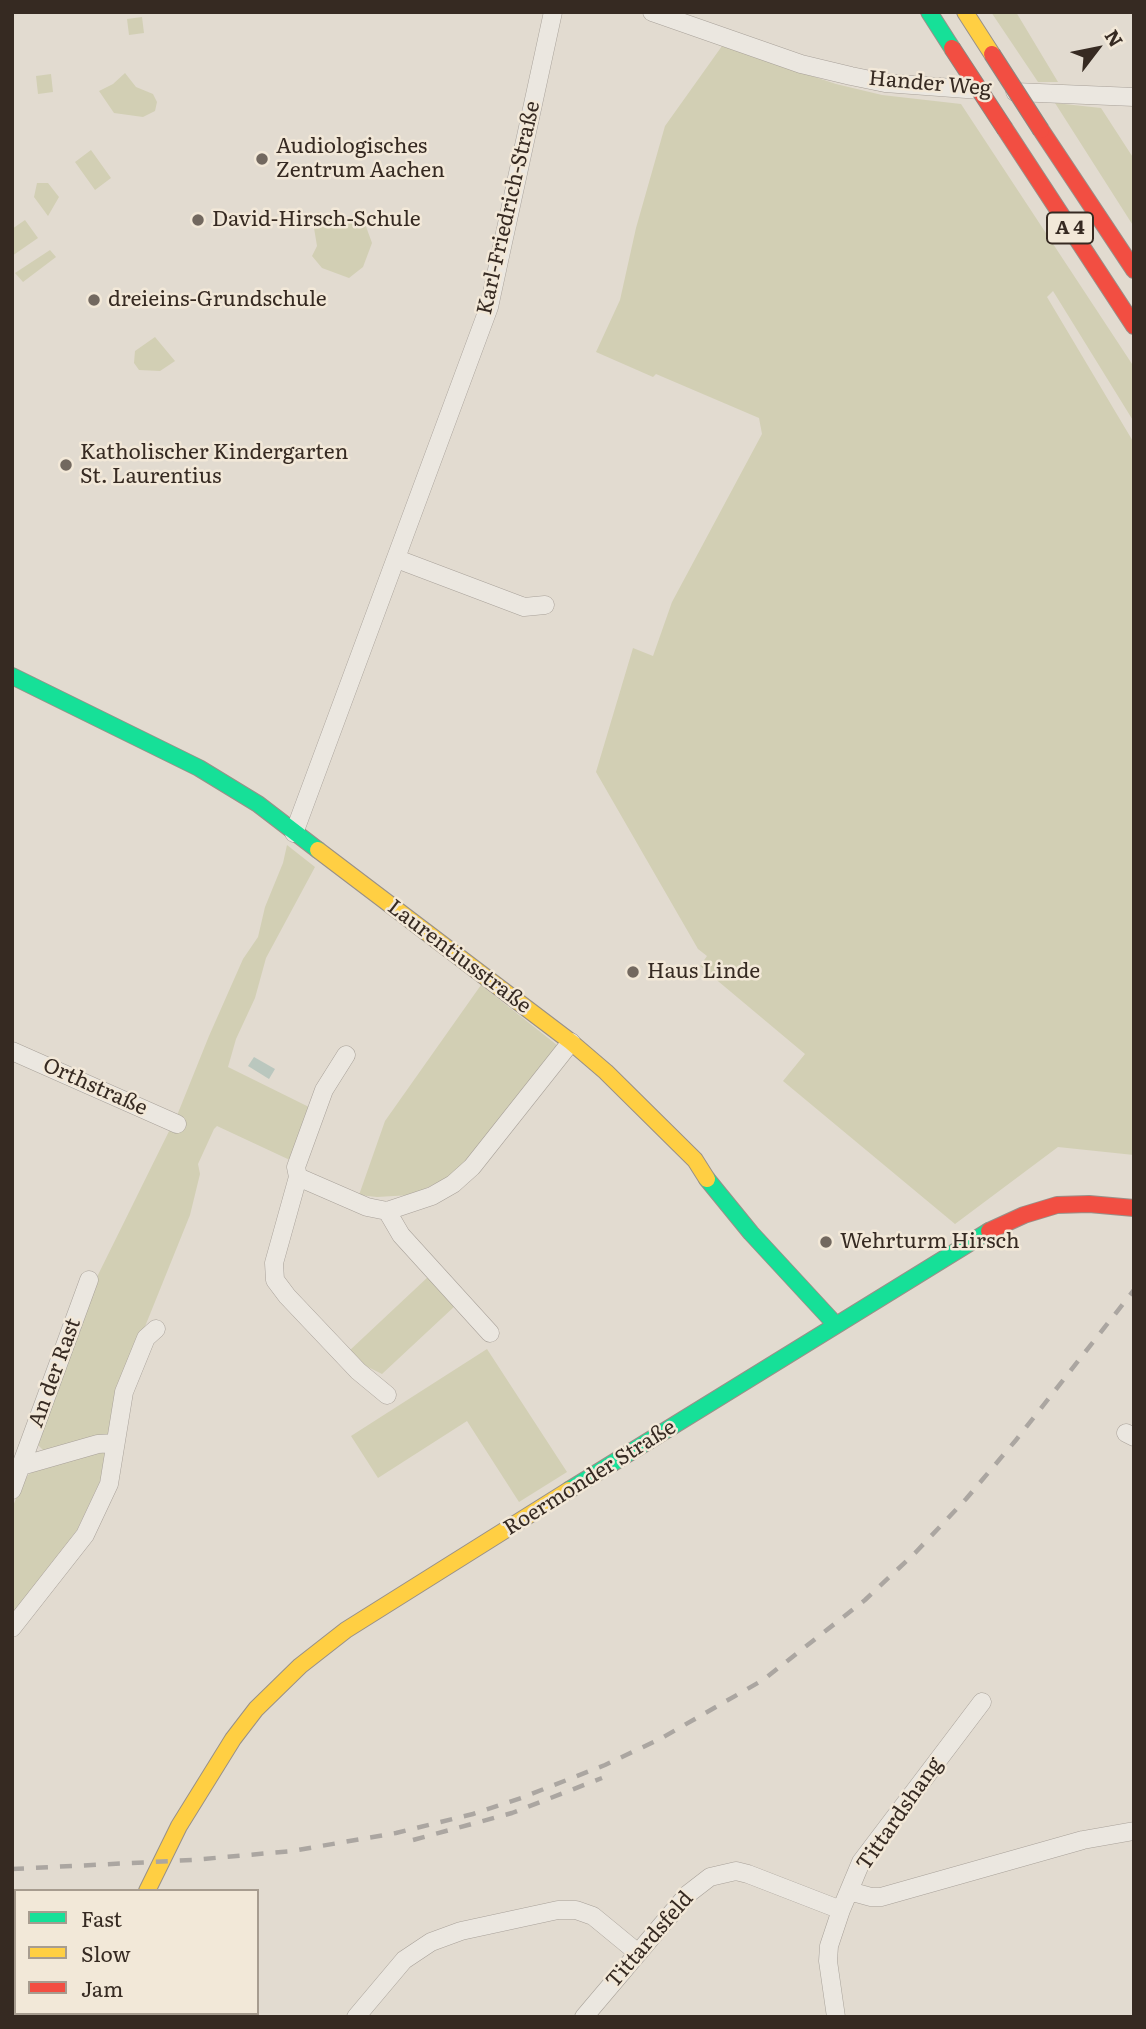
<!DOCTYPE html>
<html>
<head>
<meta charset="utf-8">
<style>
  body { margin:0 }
  #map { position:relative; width:1146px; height:2029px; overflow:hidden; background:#e2dbd0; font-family:Literata,serif }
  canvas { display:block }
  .frame { position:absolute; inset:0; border:14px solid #362a22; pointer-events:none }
  .legend { position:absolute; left:14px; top:1889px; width:245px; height:126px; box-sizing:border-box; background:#f2e8d8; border:2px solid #a79c8f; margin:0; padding:9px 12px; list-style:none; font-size:21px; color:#362a22 }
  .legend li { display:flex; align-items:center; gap:14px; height:35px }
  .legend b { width:35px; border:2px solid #a79c8f }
  .north { position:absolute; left:1062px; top:14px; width:70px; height:70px; -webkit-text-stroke:5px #f2e8d8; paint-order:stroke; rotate:58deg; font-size:19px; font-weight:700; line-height:28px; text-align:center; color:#362a22 }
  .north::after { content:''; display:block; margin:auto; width:24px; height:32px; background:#362a22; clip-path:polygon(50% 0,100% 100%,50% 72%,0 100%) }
</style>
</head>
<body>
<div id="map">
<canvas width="1146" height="2029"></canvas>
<div class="frame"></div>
<ul class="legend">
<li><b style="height:9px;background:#16e098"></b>Fast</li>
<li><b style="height:9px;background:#ffcf43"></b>Slow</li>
<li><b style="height:9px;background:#f24e42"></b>Jam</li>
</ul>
<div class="north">N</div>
</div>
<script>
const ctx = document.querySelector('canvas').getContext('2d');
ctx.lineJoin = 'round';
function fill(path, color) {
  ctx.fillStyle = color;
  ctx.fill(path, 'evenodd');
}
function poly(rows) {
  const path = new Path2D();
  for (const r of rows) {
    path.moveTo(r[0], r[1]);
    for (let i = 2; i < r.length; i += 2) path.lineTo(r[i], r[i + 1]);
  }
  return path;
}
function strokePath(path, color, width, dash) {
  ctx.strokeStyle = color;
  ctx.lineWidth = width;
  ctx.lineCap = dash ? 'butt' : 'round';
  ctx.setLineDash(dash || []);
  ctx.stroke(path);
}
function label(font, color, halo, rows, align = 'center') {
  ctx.font = font + ' Literata,serif';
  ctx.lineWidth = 5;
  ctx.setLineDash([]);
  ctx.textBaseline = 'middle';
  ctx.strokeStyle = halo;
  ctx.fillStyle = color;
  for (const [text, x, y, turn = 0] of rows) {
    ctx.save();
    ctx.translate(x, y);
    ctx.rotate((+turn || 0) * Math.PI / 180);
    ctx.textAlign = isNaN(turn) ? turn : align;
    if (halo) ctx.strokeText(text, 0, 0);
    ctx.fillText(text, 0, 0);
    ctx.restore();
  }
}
const green = poly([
  [991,12,1016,12,1058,82,1038,82],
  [142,17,144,33,129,35,127,19],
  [722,46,836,84,882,95,961,104,1134,367,1134,422,1053,291,1047,297,1134,443,1134,1155,1058,1147,955,1224,783,1081,805,1054,700,966,707,956,698,949,596,772,633,648,653,656,672,602,762,434,759,418,656,374,653,377,596,352,620,300,636,228,665,126],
  [125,73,136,87,153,94,157,102,155,111,143,117,114,113,99,91,113,84],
  [51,74,53,92,38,94,36,76],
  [1055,103,1101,108,1134,159,1134,227],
  [91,150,111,178,95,190,75,162],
  [37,183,48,183,59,197,48,216,34,197],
  [360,210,372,243,363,267,349,278,322,268,312,256,317,246,312,216,318,212,345,225],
  [25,220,38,238,12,256,12,229],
  [50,250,56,257,23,282,15,273],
  [155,337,175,361,160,371,139,370,134,363,135,351],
  [287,845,315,867,266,958,255,998,236,1039,228,1067,311,1108,292,1161,217,1126,214,1129,198,1164,200,1174,190,1215,119,1391,109,1429,101,1479,77,1530,12,1614,12,1509,20,1488,28,1475,37,1469,43,1450,38,1445,94,1283,178,1113,209,1036,243,959,258,937,265,907,283,863],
  [481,985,557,1045,555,1050,470,1159,450,1177,411,1195,377,1197,359,1195,385,1121],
  [429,1276,456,1305,382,1374,360,1363,349,1351],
  [487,1349,567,1472,519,1502,467,1421,378,1478,351,1436]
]);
const water = poly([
  [254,1057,275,1069,269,1079,248,1066]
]);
const street = poly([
  [652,12,801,64,851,76,885,83,980,90],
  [1015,92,1134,97],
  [397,559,524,607,545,605],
  [294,833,489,307,553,12],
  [12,1051,177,1124],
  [298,1177,296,1167,324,1090,346,1055],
  [387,1211,401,1235,490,1333],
  [387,1395,358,1371,287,1296,275,1280,274,1263,298,1177,367,1207,387,1211,432,1196,453,1184,472,1167,571,1042],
  [1126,1433,1134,1437],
  [21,1466,98,1444,115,1443],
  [12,1490,89,1280],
  [12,1628,85,1535,109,1484,124,1392,146,1338,156,1329],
  [849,1891,871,1897,881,1897,1083,1840,1134,1831],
  [356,2017,404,1960,431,1942,461,1931,558,1910,576,1910,593,1916,638,1953],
  [584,2017,688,1894,710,1877,736,1871,748,1874,841,1910],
  [836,2017,828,1961,829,1946,841,1910,861,1862,982,1702]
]);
const fast = poly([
  [929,12,952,48],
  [12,676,199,768,258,804,318,850],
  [707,1179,751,1233,836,1325],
  [569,1490,989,1231],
  [77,2017,79,2013]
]);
const slow = poly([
  [965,12,992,54],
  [318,850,571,1042,606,1072,695,1160,707,1179],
  [147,1891,179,1826,233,1739,256,1709,300,1666,346,1630,569,1490]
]);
const jam = poly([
  [1005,129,1134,326],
  [1041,130,1134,270],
  [989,1231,1024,1215,1057,1205,1089,1204,1134,1208]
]);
const rail = poly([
  [413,1840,512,1813,602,1778],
  [12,1869,192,1860,292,1851,396,1833,473,1814,521,1798,605,1765,660,1739,763,1680,865,1600,916,1552,966,1499,1016,1440,1134,1290]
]);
const jamBridge = poly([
  [952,48,1005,129],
  [992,54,1041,130]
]);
const markers = [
  [262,159,7,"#72685f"],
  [198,220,7,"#72685f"],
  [94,300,7,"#72685f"],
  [66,465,7,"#72685f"],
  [633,972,7,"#72685f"],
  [826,1242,7,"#72685f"]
];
const shields = [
  [1070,228,46]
];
const shieldNames = [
  ["A 4",1070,228]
];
const streetNames = [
  ["Hander Weg",930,84,5],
  ["Karl-Friedrich-Straße",509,208,-77],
  ["Laurentiusstraße",459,957,37],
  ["Orthstraße",95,1087,24],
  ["An der Rast",55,1373,-70],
  ["Roermonder Straße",590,1478,-32],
  ["Tittardshang",900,1814,-55],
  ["Tittardsfeld",650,1940,-49]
];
const poiNames = [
  ["Audiologisches",276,147],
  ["Zentrum Aachen",276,171],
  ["David-Hirsch-Schule",212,220],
  ["dreieins-Grundschule",108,300],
  ["Katholischer Kindergarten",80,453],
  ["St. Laurentius",80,477],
  ["Haus Linde",647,972],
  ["Wehrturm Hirsch",840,1242]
];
fill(green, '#d2cfb4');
fill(water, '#bac7be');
strokePath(street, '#a8a199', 19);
strokePath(fast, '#989088', 18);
strokePath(slow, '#989088', 18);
strokePath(jam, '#989088', 18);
strokePath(street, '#ebe7e0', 18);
strokePath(fast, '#16e098', 16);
strokePath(slow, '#ffcf43', 16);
strokePath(jam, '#f24e42', 16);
strokePath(rail, '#aba6a1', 4.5, [12, 12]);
strokePath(jamBridge, '#8d867f', 18, []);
strokePath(jamBridge, '#f24e42', 16);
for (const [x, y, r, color] of markers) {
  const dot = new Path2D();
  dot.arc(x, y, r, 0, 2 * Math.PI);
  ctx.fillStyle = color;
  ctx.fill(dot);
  strokePath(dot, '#f2e8d8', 2.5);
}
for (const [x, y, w] of shields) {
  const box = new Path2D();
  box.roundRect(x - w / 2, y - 15.5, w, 31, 5);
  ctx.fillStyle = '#f2e8d8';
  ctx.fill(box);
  strokePath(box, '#362a22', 2);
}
label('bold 19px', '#362a22', null, shieldNames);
label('21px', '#362a22', '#f2e8d8', streetNames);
label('21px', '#362a22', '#f2e8d8', poiNames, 'left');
</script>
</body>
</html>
